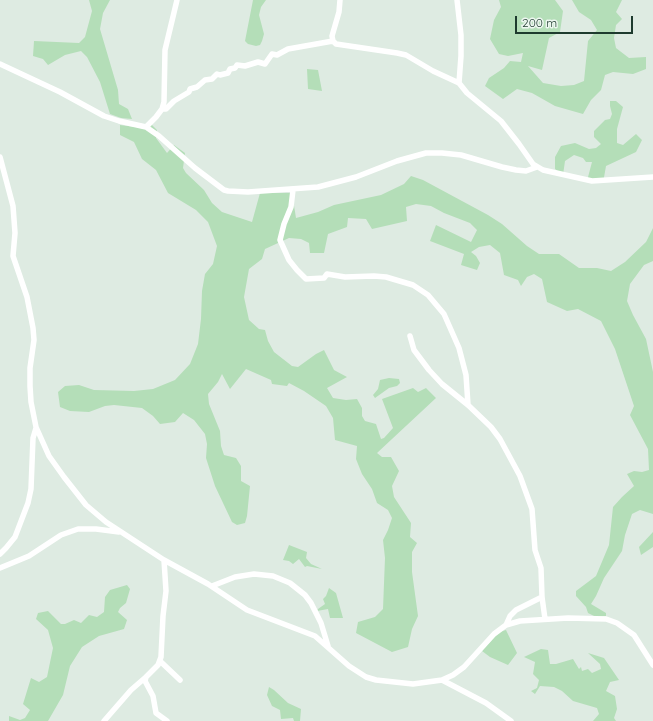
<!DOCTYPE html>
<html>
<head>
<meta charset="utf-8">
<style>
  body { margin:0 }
  #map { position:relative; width:653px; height:721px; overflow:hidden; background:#deebe2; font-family:Quicksand,sans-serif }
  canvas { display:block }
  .scale { position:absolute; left:515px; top:16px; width:118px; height:18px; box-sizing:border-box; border:2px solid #1e3b2e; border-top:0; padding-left:5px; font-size:12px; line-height:14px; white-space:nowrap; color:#1e3b2e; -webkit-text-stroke:3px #eef7f1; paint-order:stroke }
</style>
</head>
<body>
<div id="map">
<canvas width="653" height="721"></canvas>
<div class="scale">200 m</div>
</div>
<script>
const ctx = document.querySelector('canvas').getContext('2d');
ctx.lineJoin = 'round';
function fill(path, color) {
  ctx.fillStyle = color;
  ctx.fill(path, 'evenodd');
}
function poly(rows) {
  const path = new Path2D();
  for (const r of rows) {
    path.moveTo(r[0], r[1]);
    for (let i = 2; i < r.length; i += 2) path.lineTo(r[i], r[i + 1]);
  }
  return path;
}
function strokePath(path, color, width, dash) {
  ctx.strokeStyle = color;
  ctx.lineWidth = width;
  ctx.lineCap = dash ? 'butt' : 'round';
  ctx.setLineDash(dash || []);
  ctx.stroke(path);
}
const green = poly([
  [89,0,110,0,103,13,100,29,118,90,119,104,128,109,132,119,121,118,110,114,100,82,87,57,81,51,65,55,48,65,43,59,33,56,34,41,79,43,85,37,92,11],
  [253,0,266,0,261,7,259,15,264,34,262,41,260,45,256,46,248,44,245,41],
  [499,0,555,0,563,11,560,32,549,38,542,70,528,66,543,83,561,86,574,85,584,81,588,41,597,30,591,20,579,12,572,0,622,0,616,12,622,19,616,25,614,38,616,48,629,58,646,57,646,69,633,74,613,72,605,75,601,90,591,100,583,114,555,106,532,93,517,89,503,99,485,86,489,78,504,68,510,61,521,62,523,53,508,56,499,54,490,39,494,20,501,7],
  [307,69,318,70,322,91,308,89],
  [610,101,616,101,623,107,617,129,617,143,623,145,636,134,642,140,636,152,606,166,603,183,587,181,592,162,586,162,583,158,574,155,565,161,563,175,555,169,555,157,561,146,575,143,589,149,596,148,601,144,594,137,594,131,605,120,610,119,612,114,610,106],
  [120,125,143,128,152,125,157,130,156,138,167,153,174,145,185,153,183,168,186,173,204,190,212,203,222,212,252,222,260,193,292,193,296,218,318,212,334,205,381,195,404,184,411,176,423,180,488,215,502,224,527,246,539,254,559,254,579,268,597,268,611,271,625,262,646,242,653,228,653,261,644,265,630,284,627,301,633,315,646,339,653,372,653,514,640,510,632,514,625,535,622,551,604,578,596,596,591,604,606,613,606,616,596,617,588,613,586,607,576,596,576,591,596,576,609,545,613,507,622,497,634,486,627,474,634,471,642,472,649,470,648,449,630,415,634,406,615,349,601,321,578,309,567,311,547,302,542,279,534,274,527,277,521,286,518,280,504,275,500,253,490,245,479,247,471,252,476,256,480,263,477,270,461,265,464,254,430,241,436,225,471,242,477,230,470,223,444,213,431,206,416,204,406,207,407,221,372,229,366,219,348,218,347,227,328,234,324,253,310,253,309,243,301,239,289,238,265,249,262,259,249,269,244,297,249,320,259,329,265,330,268,341,274,352,292,366,298,367,316,354,324,350,334,370,347,377,327,388,333,398,346,400,357,399,362,408,362,416,365,421,376,424,381,439,384,438,393,428,382,399,413,388,418,392,426,388,436,398,377,453,382,457,391,457,399,471,392,486,394,497,411,523,410,537,417,543,412,552,412,572,418,616,412,629,408,647,392,652,356,633,358,622,375,617,383,609,385,558,383,540,388,530,392,518,388,510,377,503,372,489,362,474,356,459,357,446,335,440,333,418,326,406,304,391,289,383,287,386,272,384,271,380,246,369,230,389,222,374,218,382,208,394,209,404,220,431,221,446,224,455,236,458,241,466,241,481,250,486,247,516,245,523,237,525,232,522,215,486,206,458,207,444,205,434,194,420,183,413,175,422,160,424,153,416,142,408,114,405,105,406,89,412,70,411,60,407,58,392,65,386,79,385,94,390,134,391,153,389,175,380,190,364,198,344,201,319,202,291,205,274,213,264,217,246,208,222,196,210,168,193,156,170,142,159,134,142,120,135],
  [389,378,399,379,400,383,397,386,389,388,375,398,373,395,378,389,380,380],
  [653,532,653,547,641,555,639,547],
  [289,545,307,552,306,558,311,564,322,569,307,566,305,567,299,559,293,564,289,561,283,560],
  [127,585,130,589,126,603,120,608,118,612,127,620,124,629,99,636,82,647,70,666,63,695,48,721,9,721,9,716,20,720,25,718,30,710,23,704,31,678,39,682,47,677,53,648,48,630,36,619,38,613,48,611,61,624,65,624,74,620,81,623,89,615,97,617,104,612,105,597,110,590],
  [329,588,336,593,343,618,330,618,328,609,317,611,318,609,325,604,323,599,326,596],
  [506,630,517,653,508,665,490,657,482,651,499,632],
  [541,649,548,650,550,664,556,664,573,659,579,669,581,667,582,671,588,669,592,673,601,669,600,664,588,653,604,658,619,680,610,682,606,691,615,696,617,709,614,718,616,721,593,721,599,714,597,708,573,701,562,691,554,687,540,686,535,694,531,691,537,688,539,680,533,674,535,662,524,657],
  [269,687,274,690,288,703,301,709,300,721,294,721,293,718,281,719,280,710,272,706,267,695]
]);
const minor = poly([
  [340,0,339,12,332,36,333,41,336,44,397,53,406,55,433,71,459,83],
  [457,0,461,35,461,56,459,83,467,93,501,121,519,144,533,164,543,170,592,181,653,177],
  [0,64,60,92,104,116,119,121,146,127,159,136,195,168,224,190,228,191,248,192,318,187,356,177,397,161,426,153,442,153,461,155,502,167,516,170,526,171,537,167],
  [162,109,166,109,174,101,189,92,190,89,197,87,205,80,212,79,217,74,220,75,228,73,230,69,235,68,237,65,245,66,258,62,265,64,272,54,277,55,288,49,333,41],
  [146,127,156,117,162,109,164,102,165,50,177,0],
  [0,157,13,206,15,233,13,256,27,297,33,328,34,340,30,368,30,386,31,402,36,427,49,456,64,477,86,505,106,522,164,560,208,584,247,610,315,636,349,666,366,677,376,680,413,684,442,680,453,675,464,667,494,634,506,625,520,621,568,618,606,619,617,623,634,635,653,665],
  [293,190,291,207,284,224,280,240,289,260,297,270,306,279,324,278,327,274,345,277,374,276,386,277,413,285,428,295,444,314,459,348,466,375,468,405],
  [410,336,414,350,429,370,442,384,468,405,491,427,500,439,520,476,532,509,535,550,541,568,542,597,545,619],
  [0,554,6,548,15,537,28,503,31,489,33,438,36,428],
  [164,560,166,591,163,616,161,657,158,665,146,677,145,681,153,696,156,713,167,721],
  [0,568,29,556,61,535,78,529,96,529,119,532],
  [212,586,235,577,254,574,273,576,290,583,305,595,311,603,321,623,328,646],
  [506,625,510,616,516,610,542,597],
  [160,661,180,680],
  [442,680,486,703,511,721],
  [104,721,131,690,146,677]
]);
fill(green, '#b4deb8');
strokePath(minor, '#fff', 5.5);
</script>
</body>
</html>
